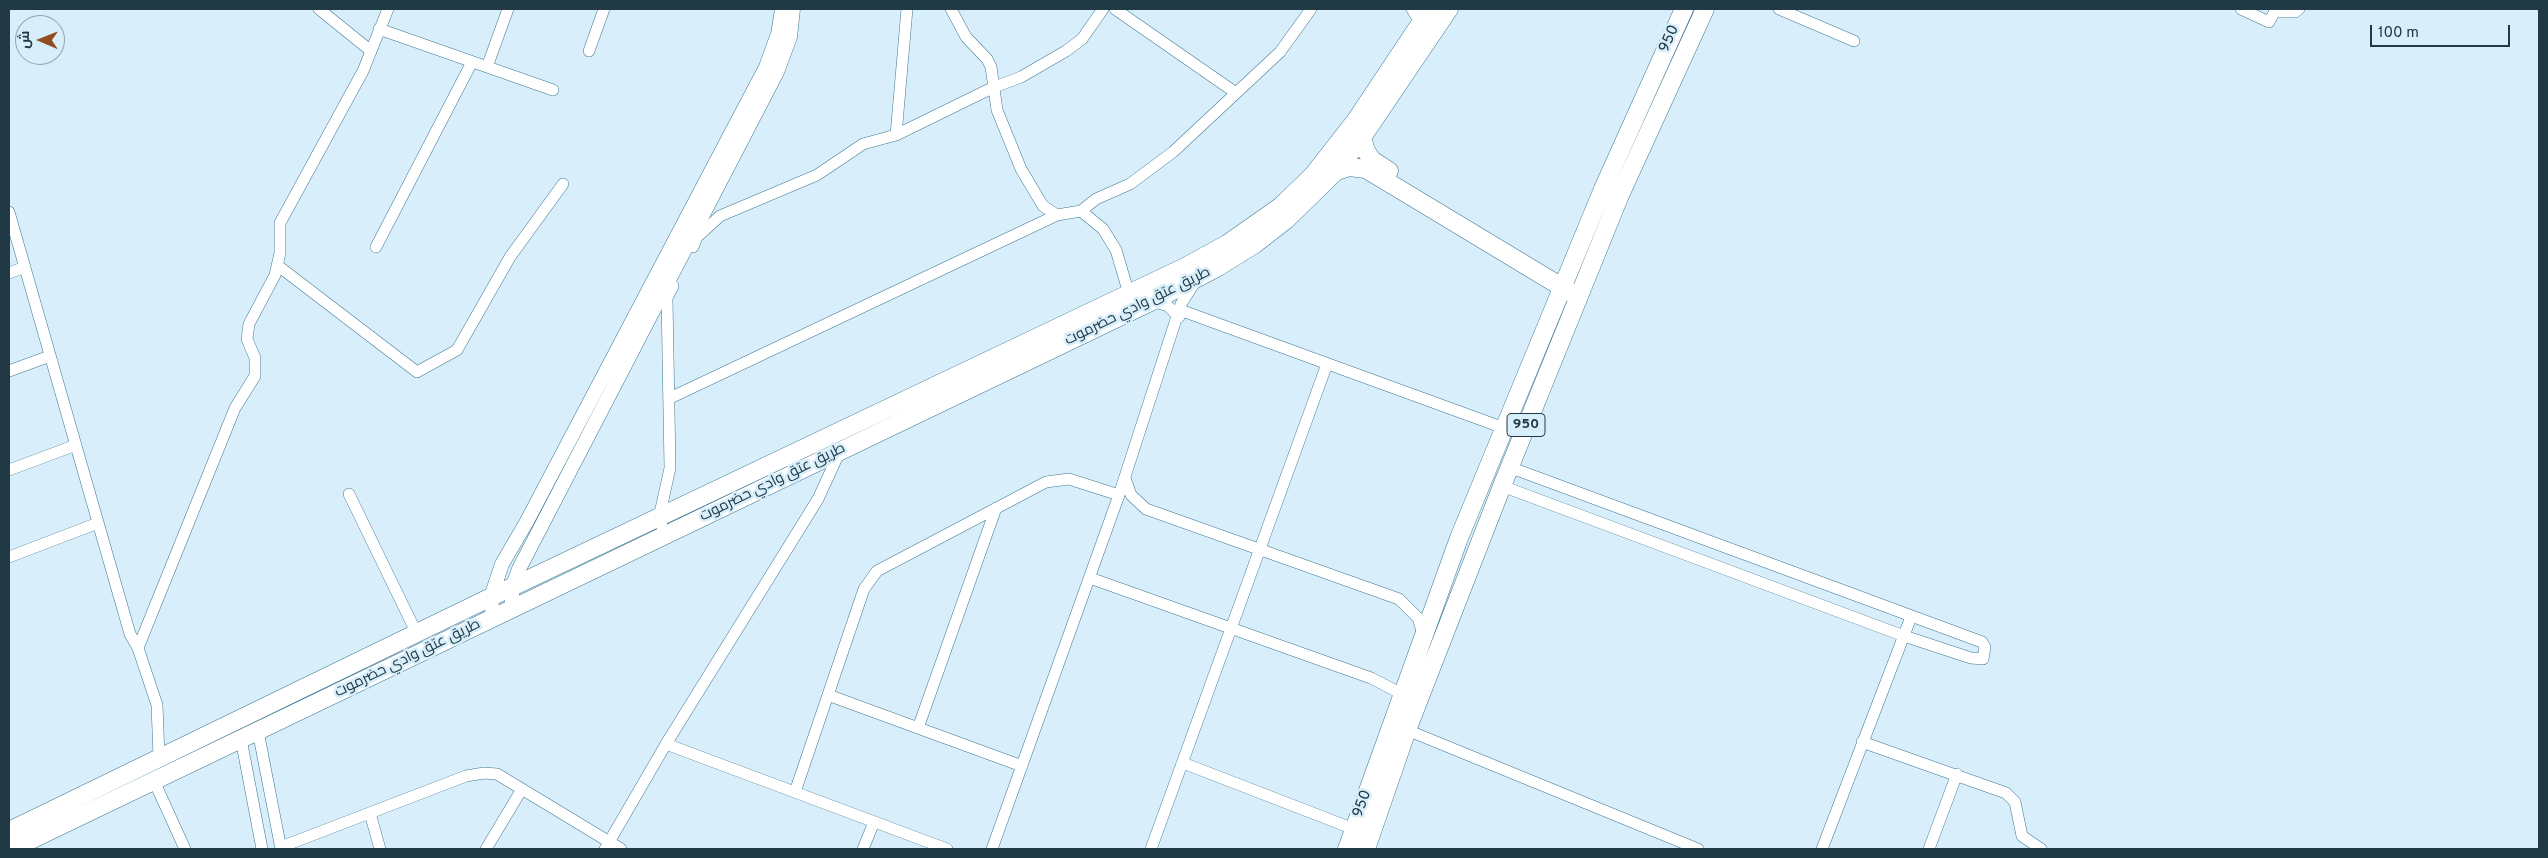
<!DOCTYPE html>
<html>
<head>
<meta charset="utf-8">
<style>
  body { margin:0 }
  #map { position:relative; width:2548px; height:858px; overflow:hidden; background:#d8effb; font-family:Overpass,Cairo,sans-serif }
  canvas { display:block }
  .frame { position:absolute; inset:0; border:10px solid #213945; pointer-events:none }
  .north { position:absolute; left:15px; top:15px; width:50px; height:50px; box-sizing:border-box; background:#d8effb; border:1px solid #8fa6b2; border-radius:50%; rotate:271deg; font-size:14px; font-weight:700; line-height:20px; text-align:center; color:#213945 }
  .north::after { content:''; display:block; margin:auto; width:18px; height:22px; background:#924e20; clip-path:polygon(50% 0,100% 100%,50% 72%,0 100%) }
  .scale { position:absolute; left:2370px; top:25px; width:140px; height:22px; box-sizing:border-box; border:2px solid #213945; border-top:0; padding-left:6px; font-size:15px; line-height:18px; white-space:nowrap; color:#213945; -webkit-text-stroke:4px #d8effb; paint-order:stroke }
</style>
</head>
<body>
<div id="map">
<canvas width="2548" height="858"></canvas>
<div class="frame"></div>
<div class="north">ش</div>
<div class="scale">100 m</div>
</div>
<script>
const ctx = document.querySelector('canvas').getContext('2d');
ctx.lineJoin = 'round';
function poly(rows) {
  const path = new Path2D();
  for (const r of rows) {
    path.moveTo(r[0], r[1]);
    for (let i = 2; i < r.length; i += 2) path.lineTo(r[i], r[i + 1]);
  }
  return path;
}
function strokePath(path, color, width, dash) {
  ctx.strokeStyle = color;
  ctx.lineWidth = width;
  ctx.lineCap = dash ? 'butt' : 'round';
  ctx.setLineDash(dash || []);
  ctx.stroke(path);
}
function label(font, color, halo, rows, align = 'center') {
  ctx.font = font + ' Overpass,Cairo,sans-serif';
  ctx.lineWidth = 5;
  ctx.setLineDash([]);
  ctx.textBaseline = 'middle';
  ctx.strokeStyle = halo;
  ctx.fillStyle = color;
  for (const [text, x, y, turn = 0] of rows) {
    ctx.save();
    ctx.translate(x, y);
    ctx.rotate((+turn || 0) * Math.PI / 180);
    ctx.textAlign = isNaN(turn) ? turn : align;
    if (halo) ctx.strokeText(text, 0, 0);
    ctx.fillText(text, 0, 0);
    ctx.restore();
  }
}
const minor = poly([
  [319,9,371,51],
  [951,9,966,37,987,59,991,67,997,110,1021,169,1043,206,1057,215,1081,211],
  [1115,9,1236,93],
  [1412,9,1420,22],
  [1779,9,1854,41],
  [2241,9,2269,22,2276,9],
  [2275,12,2295,12,2299,9],
  [379,29,553,90],
  [589,51,604,9],
  [487,67,508,9],
  [896,135,907,9],
  [9,212,130,634,138,648,157,705,159,757],
  [376,247,472,62],
  [693,247,697,237,720,216,817,175,863,144,896,135,992,88,1021,77,1066,51,1082,39,1103,9],
  [277,265,417,372,457,350,510,257,563,184],
  [9,273,25,267],
  [1129,294,1116,250,1103,229,1081,211,1096,199,1130,184,1173,152,1280,52,1311,9],
  [1153,301,1168,306,1179,317],
  [1180,310,1504,428],
  [9,371,50,356],
  [670,398,1057,215],
  [9,470,76,445],
  [1125,478,1131,495,1146,509,1399,599,1418,618,1423,635],
  [1502,486,1904,636,1971,658,1983,659,1985,647,1982,642,1509,467],
  [349,494,417,634],
  [665,536,659,518,670,468,667,298,673,286],
  [9,557,98,523],
  [1090,578,1371,678,1402,694],
  [138,648,235,408,255,376,255,358,247,339,249,324,275,275,280,253,280,223,363,71,388,9],
  [828,695,1022,766],
  [918,728,996,508],
  [1407,730,1698,849],
  [258,731,281,849],
  [241,739,262,849],
  [1862,742,2006,793,2015,802,2022,836,2041,849],
  [666,744,947,849],
  [1183,763,1354,829],
  [154,781,185,849],
  [795,792,864,589,877,571,1046,482,1069,479,1119,495],
  [370,813,380,849],
  [281,847,466,776,484,773,497,774,621,849],
  [486,849,522,789],
  [605,849,666,744,818,499,840,451],
  [863,849,874,822],
  [992,849,1119,495,1181,304,1195,282],
  [1151,849,1327,364],
  [1822,849,1911,617],
  [1929,849,1957,774]
]);
const tertiary = poly([
  [512,610,512,588,519,569,777,72,790,37,793,9],
  [493,618,491,597,502,564,526,523,766,67,778,34,782,9]
]);
const primary = poly([
  [1362,137,1366,151,1372,160,1389,171],
  [1334,172,1349,167,1366,169,1570,292],
  [9,831,491,597,1185,267,1227,244,1281,206,1313,175,1356,120,1430,9],
  [12,849,1159,298,1218,267,1255,244,1286,220,1334,173,1359,142,1449,9],
  [1347,849,1459,538,1603,189,1684,9],
  [1366,849,1407,730,1502,486,1620,195,1705,9]
]);
const shields = [
  [1526,425,38]
];
const shieldNames = [
  ["950",1526,425]
];
const streetNames = [
  ["950",1670,39,-66],
  ["طريق عتق وادي حضرموت",1138,307,-26],
  ["طريق عتق وادي حضرموت",773,483,-26],
  ["طريق عتق وادي حضرموت",408,659,-26],
  ["950",1363,804,-70]
];
strokePath(minor, '#3f7793', 12);
strokePath(tertiary, '#3f7793', 15);
strokePath(primary, '#3f7793', 19);
strokePath(minor, '#fff', 11);
strokePath(tertiary, '#fff', 14);
strokePath(primary, '#fff', 18);
for (const [x, y, w] of shields) {
  const box = new Path2D();
  box.roundRect(x - w / 2, y - 11.5, w, 23, 4);
  ctx.fillStyle = '#d8effb';
  ctx.fill(box);
  strokePath(box, '#213945', 1);
}
label('bold 14px', '#213945', null, shieldNames);
label('15px', '#213945', '#d8effb', streetNames);
</script>
</body>
</html>
